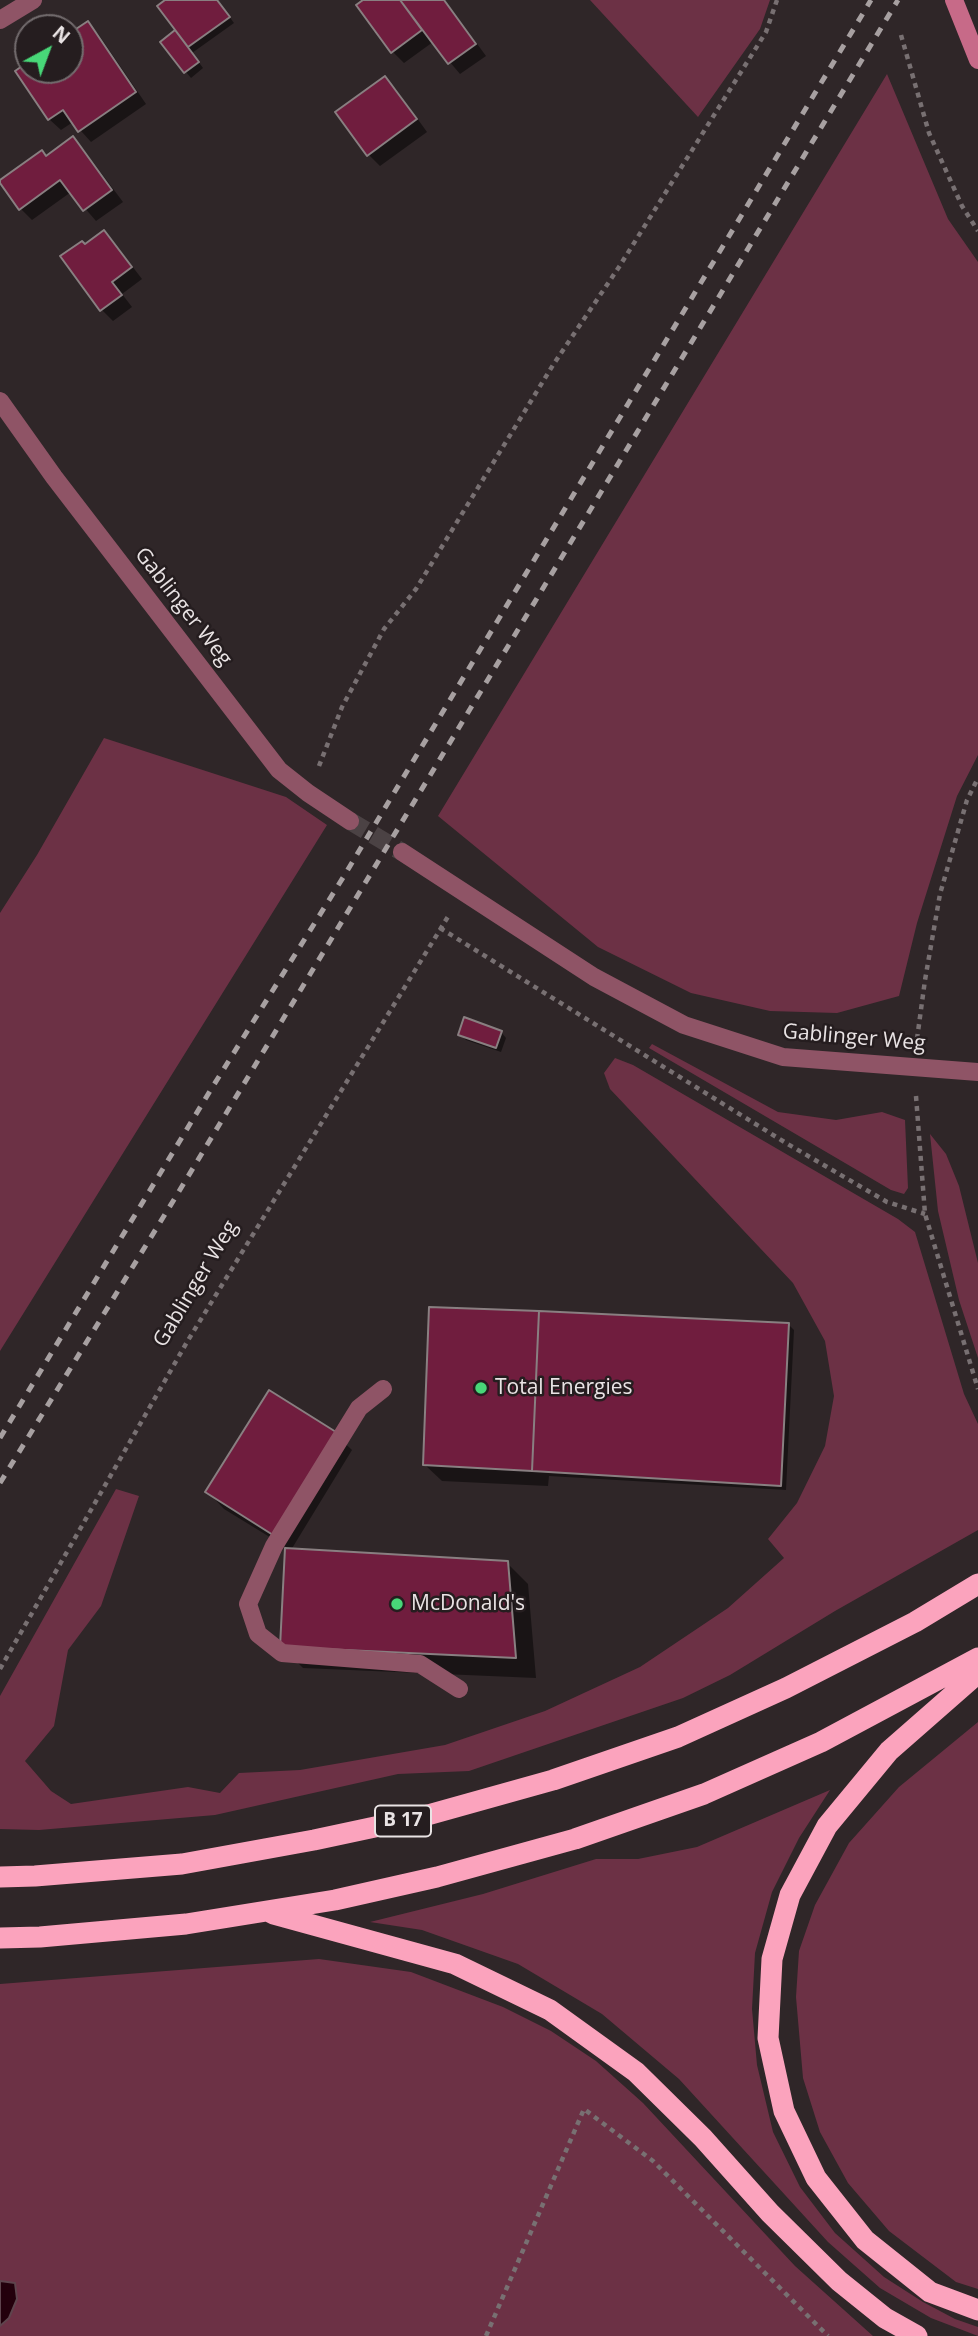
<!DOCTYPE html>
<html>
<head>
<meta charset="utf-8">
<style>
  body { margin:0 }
  #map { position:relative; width:978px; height:2336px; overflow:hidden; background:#2f2628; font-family:"Open Sans",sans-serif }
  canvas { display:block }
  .north { position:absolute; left:14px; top:14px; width:70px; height:70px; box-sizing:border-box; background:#251d1f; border:2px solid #736c6e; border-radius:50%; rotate:41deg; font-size:19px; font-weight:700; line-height:28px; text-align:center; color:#e9e3e4 }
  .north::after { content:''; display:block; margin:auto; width:24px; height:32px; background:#48d778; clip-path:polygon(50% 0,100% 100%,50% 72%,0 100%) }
</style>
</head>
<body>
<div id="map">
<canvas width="978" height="2336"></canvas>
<div class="north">N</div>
</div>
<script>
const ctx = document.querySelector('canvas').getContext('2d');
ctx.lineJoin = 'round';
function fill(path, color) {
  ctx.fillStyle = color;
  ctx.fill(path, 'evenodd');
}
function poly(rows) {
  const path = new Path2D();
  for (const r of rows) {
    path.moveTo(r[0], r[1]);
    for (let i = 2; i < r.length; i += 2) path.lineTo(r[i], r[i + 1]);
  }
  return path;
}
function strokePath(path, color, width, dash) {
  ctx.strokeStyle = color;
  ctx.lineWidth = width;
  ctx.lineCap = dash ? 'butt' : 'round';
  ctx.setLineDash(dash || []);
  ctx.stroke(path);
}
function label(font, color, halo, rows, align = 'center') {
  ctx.font = font + ' "Open Sans",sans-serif';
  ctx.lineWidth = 5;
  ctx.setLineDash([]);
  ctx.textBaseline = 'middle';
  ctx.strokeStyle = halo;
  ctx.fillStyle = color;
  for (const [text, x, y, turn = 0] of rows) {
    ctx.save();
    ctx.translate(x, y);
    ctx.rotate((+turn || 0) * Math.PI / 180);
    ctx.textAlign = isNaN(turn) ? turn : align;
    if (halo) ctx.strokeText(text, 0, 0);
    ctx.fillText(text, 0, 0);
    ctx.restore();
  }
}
const green = poly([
  [590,0,770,0,760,29,698,117],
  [887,74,948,219,978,262,978,755,957,796,917,923,899,996,837,1013,770,1011,691,993,598,947,438,816],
  [104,738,286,797,327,825,0,1351,0,913,37,855],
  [652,1044,778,1112,836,1120,882,1112,905,1120,908,1188,904,1194,891,1190,649,1048],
  [615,1058,633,1065,898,1219,915,1232,964,1394,978,1424,978,1530,835,1611,730,1675,683,1698,469,1771,398,1774,215,1815,39,1830,0,1829,0,1696,116,1489,139,1496,101,1606,68,1650,54,1726,25,1761,51,1791,71,1804,188,1787,220,1793,239,1773,300,1770,445,1745,545,1711,640,1667,728,1608,784,1558,768,1539,797,1503,825,1446,834,1396,825,1341,793,1283,610,1089,604,1073],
  [930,1134,946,1154,959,1186,978,1263,978,1358,959,1300,938,1211],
  [978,1722,978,2289,956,2282,889,2231,848,2183,820,2132,803,2078,796,1997,799,1951,815,1905,849,1843,899,1787],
  [830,1790,799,1838,772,1892,755,1953,752,2009,757,2065,773,2132,800,2187,835,2233,884,2277,923,2302,955,2319,978,2327,978,2336,931,2318,880,2288,828,2242,679,2079,602,2014,518,1964,422,1930,370,1922,483,1894,596,1859,638,1859,697,1847],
  [319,1959,411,1972,503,2007,551,2031,596,2061,643,2103,795,2266,873,2336,0,2336,0,1984]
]);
const water = poly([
  [0,2281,15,2283,17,2299,9,2318,0,2326,0,2281]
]);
const shadow = poly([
  [168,0,217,0,234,23,192,53,203,68,191,78,162,43,177,30],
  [366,0,445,0,486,56,460,74,433,42,404,63,392,51],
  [88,23,99,35,146,104,91,142,73,122,61,130,49,119,17,71,28,64,28,70,70,70,70,35],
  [385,78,396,89,427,132,380,166,369,155],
  [73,138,84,150,123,202,96,221,71,192,32,220,21,209,1,182,47,157],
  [104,232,115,244,142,279,122,294,132,307,113,321,102,310,85,246],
  [501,1032,506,1038,501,1052,466,1040,460,1034],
  [788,1324,794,1330,786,1490,549,1476,548,1486,442,1481,425,1465],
  [335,1434,352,1450,291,1550,507,1563,528,1584,536,1678,303,1668,282,1647,286,1547,224,1509,208,1492]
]);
const building = poly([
  [165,0,217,0,230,17,188,47,157,6,165,0],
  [363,0,400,0,422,30,391,53,356,5,363,0],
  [400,0,444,0,476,44,448,64,400,0],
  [88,21,136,92,78,132,63,110,48,120,15,71,28,62,28,70,70,70,70,33,88,21],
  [175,30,199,62,184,73,160,42,175,30],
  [385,76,417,119,367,156,335,112,385,76],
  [73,136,112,190,83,211,60,180,19,210,0,183,0,180,42,150,46,156,73,136],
  [104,230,132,267,112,282,122,295,100,311,60,256,82,241,85,244,104,230],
  [464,1017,502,1031,496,1048,458,1035,464,1017],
  [429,1307,539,1311,532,1471,423,1465,429,1307],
  [539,1311,789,1323,781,1486,532,1471,539,1311],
  [269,1390,336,1432,273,1535,205,1492,269,1390],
  [285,1548,508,1561,516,1658,280,1647,285,1548]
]);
const streetTunnel = poly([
  [350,821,402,852]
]);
const path = poly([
  [901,35,929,133,962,206,978,231],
  [319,766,342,707,384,629,416,589,553,365,619,267,766,32,777,0],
  [440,928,786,1143,887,1202,925,1214],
  [917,1039,925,980,940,894,967,800,978,778],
  [916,1096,925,1214,978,1389],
  [0,1669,187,1342,449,915],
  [486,2336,584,2109,653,2161,828,2336]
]);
const lane = poly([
  [0,20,33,0],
  [383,1389,359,1408,274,1546,248,1604,258,1634,282,1653,420,1664,459,1689]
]);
const street = poly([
  [0,401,54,477,279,770,308,793,350,821],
  [402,852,594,977,684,1025,783,1057,978,1072]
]);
const secondary = poly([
  [954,0,978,60]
]);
const highway = poly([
  [978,1673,889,1751,827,1826,790,1895,772,1959,768,2038,784,2111,816,2178,865,2240,930,2292,978,2310],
  [0,1877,35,1876,182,1864,314,1840,417,1818,553,1780,678,1737,786,1688,915,1622,978,1584],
  [273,1914,455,1964,550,2010,636,2072,703,2138,770,2213,839,2281,885,2318,917,2336],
  [0,1938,40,1937,186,1924,335,1900,437,1877,575,1839,704,1794,821,1742,978,1658]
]);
const rail = poly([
  [0,1438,210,1091,344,876,871,0],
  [0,1483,175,1198,898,0]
]);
const markers = [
  [481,1388,7,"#48d778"],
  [397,1604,7,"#48d778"]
];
const shields = [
  [403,1821,56]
];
const shieldNames = [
  ["B 17",403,1821]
];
const streetNames = [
  ["Gablinger Weg",183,607,52],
  ["Gablinger Weg",854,1038,5],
  ["Gablinger Weg",196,1284,-59]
];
const poiNames = [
  ["Total Energies",495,1388],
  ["McDonald's",411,1604]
];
fill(green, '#6c3145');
fill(water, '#23000c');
strokePath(water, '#5e444d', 2);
fill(shadow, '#0007');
fill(building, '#701d3e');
strokePath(building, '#897f81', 2);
strokePath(streetTunnel, '#4b4244', 18, [18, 9]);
strokePath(path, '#787072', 4.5, [5, 5]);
strokePath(lane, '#8f5466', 18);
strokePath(street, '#8f5466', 18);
strokePath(secondary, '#c76a88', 18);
strokePath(highway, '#fba3bd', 21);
strokePath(rail, '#a7a0a1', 5, [9, 9]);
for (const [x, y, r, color] of markers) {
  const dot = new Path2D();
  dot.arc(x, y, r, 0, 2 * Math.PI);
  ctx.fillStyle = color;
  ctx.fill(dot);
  strokePath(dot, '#251d1f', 2.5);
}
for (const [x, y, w] of shields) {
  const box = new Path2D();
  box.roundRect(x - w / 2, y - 15.5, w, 31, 5);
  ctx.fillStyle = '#251d1f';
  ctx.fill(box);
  strokePath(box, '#e9e3e4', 2);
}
label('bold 19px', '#e9e3e4', null, shieldNames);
label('21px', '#e9e3e4', '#251d1f', streetNames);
label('21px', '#e9e3e4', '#251d1f', poiNames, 'left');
</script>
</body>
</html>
